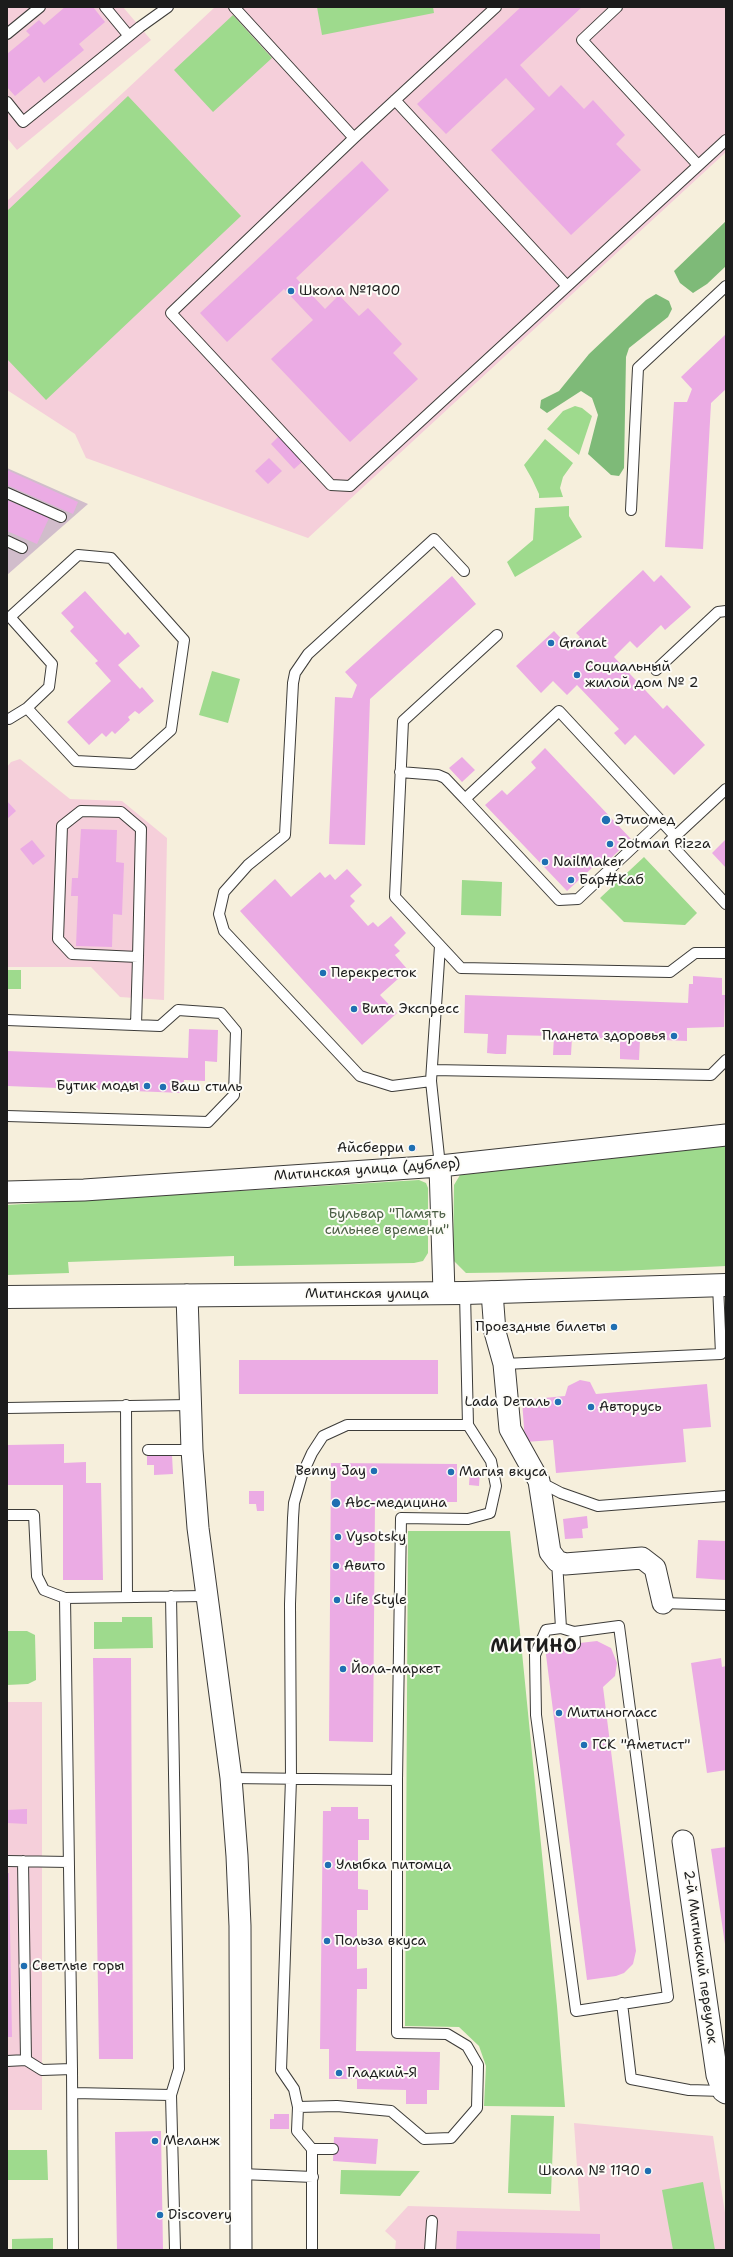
<!DOCTYPE html>
<html>
<head>
<meta charset="utf-8">
<style>
  body { margin:0 }
  #map { position:relative; width:733px; height:2257px; overflow:hidden; background:#f6efdc; font-family:"Shantell Sans",sans-serif }
  canvas { display:block }
  .frame { position:absolute; inset:0; border:8px solid #1c1c1c; pointer-events:none }
</style>
</head>
<body>
<div id="map">
<canvas width="733" height="2257"></canvas>
<div class="frame"></div>
</div>
<script>
const ctx = document.querySelector('canvas').getContext('2d');
ctx.lineJoin = 'round';
function fill(path, color) {
  ctx.fillStyle = color;
  ctx.fill(path, 'evenodd');
}
function poly(rows) {
  const path = new Path2D();
  for (const r of rows) {
    path.moveTo(r[0], r[1]);
    for (let i = 2; i < r.length; i += 2) path.lineTo(r[i], r[i + 1]);
  }
  return path;
}
function strokePath(path, color, width, dash) {
  ctx.strokeStyle = color;
  ctx.lineWidth = width;
  ctx.lineCap = dash ? 'butt' : 'round';
  ctx.setLineDash(dash || []);
  ctx.stroke(path);
}
function label(font, color, halo, rows, align = 'center') {
  ctx.font = font + ' "Shantell Sans",sans-serif';
  ctx.lineWidth = 4;
  ctx.setLineDash([]);
  ctx.textBaseline = 'middle';
  ctx.strokeStyle = halo;
  ctx.fillStyle = color;
  for (const [text, x, y, turn = 0] of rows) {
    ctx.save();
    ctx.translate(x, y);
    ctx.rotate((+turn || 0) * Math.PI / 180);
    ctx.textAlign = isNaN(turn) ? turn : align;
    if (halo) ctx.strokeText(text, 0, 0);
    ctx.fillText(text, 0, 0);
    ctx.restore();
  }
}
const built = poly([
  [7,7,123,7,151,40,17,150,7,138],
  [215,7,726,7,726,152,308,538,86,458,75,434,7,390,7,201],
  [20,759,70,799,122,801,167,838,164,1000,120,997,91,967,7,967,7,767,11,762],
  [7,1702,42,1702,42,2110,7,2110],
  [574,2123,713,2136,726,2219,726,2250,395,2250,396,2241,385,2231,408,2206,580,2211]
]);
const industrial = poly([
  [7,468,88,504,7,575]
]);
const green = poly([
  [317,7,433,7,434,13,322,35],
  [233,15,272,58,213,112,174,70],
  [128,96,241,216,46,400,7,359,7,211],
  [575,406,582,408,592,416,579,455,547,429,563,411],
  [545,439,573,463,563,477,560,488,563,497,539,498,539,494,532,479,524,465],
  [569,506,569,516,582,537,515,577,507,562,533,540,535,508],
  [212,671,240,679,228,723,199,715],
  [644,857,697,913,685,925,624,922,600,898],
  [462,880,502,882,501,916,461,915],
  [7,970,21,970,21,989,7,989],
  [726,1146,726,1266,621,1271,466,1273,453,1260,454,1185,460,1175],
  [419,1180,426,1183,428,1188,428,1253,423,1261,414,1263,234,1266,234,1256,68,1262,69,1273,7,1275,7,1205],
  [408,1531,510,1531,557,2006,565,2107,484,2106,486,2066,479,2046,459,2027,405,2026],
  [122,1617,152,1617,153,1648,94,1649,94,1622,122,1622],
  [7,1631,27,1631,35,1635,36,1675,36,1680,28,1684,7,1685],
  [511,2115,554,2116,551,2194,508,2193],
  [7,2150,47,2150,48,2180,7,2180],
  [341,2170,420,2171,400,2196,340,2194],
  [703,2182,715,2250,673,2250,662,2190],
  [53,2238,53,2250,12,2250,12,2239]
]);
const forest = poly([
  [726,221,726,266,707,284,693,293,680,283,674,271],
  [656,294,669,301,672,309,668,317,629,348,626,357,624,468,619,476,611,475,588,454,598,415,592,398,581,391,547,413,540,408,541,400,559,391,589,354,646,300]
]);
const building = poly([
  [65,7,93,7,105,22,79,44,84,50,44,83,39,76,15,96,7,87,7,54,30,35,26,31,39,20,44,25],
  [521,7,582,7,520,65,549,97,561,85,584,109,593,100,625,135,616,144,641,170,571,235,491,150,535,109,506,78,446,134,417,104],
  [362,161,389,190,296,278,325,309,339,295,359,316,368,308,402,344,393,353,418,379,350,442,271,359,313,320,284,289,227,342,200,313],
  [726,334,726,389,711,403,703,549,665,547,674,402,687,402,692,389,681,377],
  [279,436,303,461,294,469,271,444],
  [269,458,282,471,268,484,255,471],
  [7,470,78,502,73,514,7,485],
  [7,500,49,518,37,544,7,531],
  [643,570,654,582,661,575,691,607,665,630,661,625,637,648,630,641,614,657,663,709,667,705,705,745,674,775,635,735,625,745,614,733,619,729,577,685,567,695,553,681,541,693,516,666,554,631,569,647,580,637,576,633],
  [452,576,476,604,370,699,365,845,329,844,335,697,352,698,357,685,345,672],
  [85,591,125,635,128,632,140,646,118,665,140,689,142,687,154,701,139,714,135,711,128,717,130,720,115,734,112,731,106,737,102,733,89,745,67,722,111,681,95,663,98,661,70,631,74,627,61,613],
  [545,748,631,839,609,860,605,856,567,891,485,805,502,790,507,795,536,768,531,762],
  [462,757,475,770,462,782,449,768],
  [7,801,16,811,7,819],
  [81,829,117,830,116,862,124,863,122,915,113,914,112,947,76,946,78,896,71,896,72,878,78,878],
  [726,839,726,868,712,853],
  [32,840,45,856,33,865,20,849],
  [347,869,362,885,350,896,355,901,350,906,368,926,373,922,378,927,391,916,406,933,394,945,400,951,395,955,408,970,380,995,397,1013,362,1045,240,911,275,879,291,897,320,872,325,878,330,874,335,880],
  [693,976,722,978,722,995,725,995,724,1027,687,1028,687,1041,640,1039,639,1060,620,1059,620,1039,572,1037,571,1055,553,1055,554,1036,507,1035,506,1054,496,1054,487,1053,488,1034,464,1033,465,995,688,1003,689,984,693,984],
  [189,1029,218,1030,217,1062,205,1061,205,1081,184,1080,183,1093,7,1086,7,1051,188,1058],
  [416,1145,417,1150,409,1152,408,1146],
  [239,1360,438,1360,438,1394,239,1394],
  [580,1380,590,1382,596,1394,707,1384,711,1427,683,1429,686,1462,556,1473,553,1440,525,1442,522,1400,565,1396,568,1386],
  [64,1444,64,1463,86,1462,86,1483,101,1483,103,1580,63,1580,63,1485,7,1485,7,1445],
  [172,1455,173,1474,154,1475,154,1465,147,1465,147,1456],
  [331,1463,457,1464,457,1502,375,1502,373,1742,329,1741],
  [470,1470,480,1470,479,1486,469,1485],
  [249,1491,264,1491,264,1511,257,1511,256,1504,249,1504],
  [587,1516,588,1528,582,1529,583,1538,565,1539,563,1519],
  [698,1540,726,1541,726,1580,696,1578],
  [597,1641,611,1648,617,1663,615,1676,603,1687,636,1951,633,1964,624,1973,616,1976,587,1980,545,1647],
  [93,1658,131,1658,133,2059,99,2059],
  [721,1658,722,1667,726,1666,726,1770,707,1773,691,1663],
  [331,1807,358,1807,358,1819,369,1819,369,1840,358,1840,358,1889,368,1890,368,1910,357,1910,357,1969,367,1968,367,1989,357,1989,356,2051,440,2052,439,2090,427,2090,427,2104,406,2104,406,2090,357,2089,357,2079,329,2079,329,2049,320,2049,323,1811,331,1811],
  [27,1809,27,1824,7,1823,7,1810],
  [726,1847,726,1944,725,1944,711,1849],
  [7,1873,9,1873,12,2037,7,2037],
  [274,2114,289,2114,289,2129,270,2129,270,2119,274,2119],
  [161,2131,163,2250,117,2250,115,2132],
  [334,2137,378,2139,376,2164,333,2161],
  [457,2231,600,2234,600,2250,456,2250]
]);
const lane = poly([
  [105,7,129,36],
  [234,7,354,138],
  [496,7,354,138,171,313,331,485,350,486,726,140],
  [617,7,582,40,698,165],
  [7,34,40,7],
  [395,100,567,286],
  [7,102,23,122,140,27,168,7],
  [7,493,61,517],
  [631,510,638,368,726,286],
  [7,541,22,548],
  [497,635,403,721,395,897,461,968,670,972,695,953,726,953],
  [656,670,718,612,726,611],
  [9,719,27,708,49,687,52,664,10,617,78,555,111,558,184,640,171,730,133,764,76,761,27,708],
  [400,772,438,775,445,778,465,799,559,711,675,836],
  [726,789,669,842,726,904],
  [465,799,559,900,578,899,661,821],
  [440,946,431,1081,440,1166],
  [7,1020,160,1026,178,1010,221,1013,236,1031,234,1095,208,1122,7,1116],
  [136,1025,138,957,141,829,121,812,81,811,62,826,58,939,72,954,138,957],
  [432,1070,711,1075,726,1060],
  [431,1081,392,1086,360,1076,224,931,219,914,224,892,248,865,285,835,293,683,295,673,308,654,434,539,464,571],
  [465,1293,468,1425,347,1425,323,1436,312,1453,302,1475,294,1503,293,1518,290,1604,291,1779,281,2070,294,2089,298,2107,337,2106,391,2111,424,2139,451,2138,477,2108,478,2065,467,2046,447,2034,397,2033,397,1780,401,1518,468,1519,490,1513,496,1486,491,1461,468,1425],
  [504,1364,721,1354,718,1285],
  [126,1405,127,1597],
  [7,1408,190,1405],
  [148,1450,192,1450],
  [540,1482,561,1493,598,1506,726,1496],
  [7,1515,34,1515,37,1576,44,1590,65,1598],
  [557,1561,561,1628,574,1632,619,1626,668,1997,576,2011,536,1715,535,1655,546,1630,561,1628],
  [663,1603,726,1605],
  [574,1632,575,1644],
  [231,1778,397,1780],
  [7,1861,69,1862],
  [23,1861,26,2060,42,2070,72,2069],
  [622,2003,631,2079,689,2090,723,2091],
  [7,2061,26,2060],
  [73,2093,171,2095,179,2069,171,1596],
  [171,2095,175,2250],
  [298,2107,297,2131,312,2149,312,2250],
  [312,2149,333,2149],
  [241,2174,313,2177],
  [73,2250,72,2069,65,1598,205,1596],
  [430,2250,432,2221]
]);
const street = poly([
  [440,1166,444,1293],
  [7,1192,84,1190,440,1166,726,1135],
  [492,1292,495,1332,504,1364,510,1429,539,1481,550,1552,557,1561,565,1564,642,1558,655,1568,663,1603],
  [187,1295,192,1450,198,1528,231,1778,237,1856,240,1926,241,2250],
  [683,1841,717,2075,723,2091,726,2093]
]);
const secondary = poly([
  [7,1297,465,1293,726,1285]
]);
const markers = [
  [291,291,4,"#1f6fb2"],
  [551,643,4,"#1f6fb2"],
  [577,675,4,"#1f6fb2"],
  [606,820,5,"#1f6fb2"],
  [610,844,4,"#1f6fb2"],
  [545,862,4,"#1f6fb2"],
  [571,880,4,"#1f6fb2"],
  [323,973,4,"#1f6fb2"],
  [354,1009,4,"#1f6fb2"],
  [674,1036,4,"#1f6fb2"],
  [147,1086,4,"#1f6fb2"],
  [163,1087,4,"#1f6fb2"],
  [412,1148,4,"#1f6fb2"],
  [614,1327,4,"#1f6fb2"],
  [558,1402,4,"#1f6fb2"],
  [591,1407,4,"#1f6fb2"],
  [374,1471,4,"#1f6fb2"],
  [451,1472,4,"#1f6fb2"],
  [336,1503,5,"#1f6fb2"],
  [338,1537,4,"#1f6fb2"],
  [336,1566,4,"#1f6fb2"],
  [337,1600,4,"#1f6fb2"],
  [343,1669,4,"#1f6fb2"],
  [559,1713,4,"#1f6fb2"],
  [584,1745,4,"#1f6fb2"],
  [328,1865,4,"#1f6fb2"],
  [327,1941,4,"#1f6fb2"],
  [24,1966,4,"#1f6fb2"],
  [339,2073,4,"#1f6fb2"],
  [155,2141,4,"#1f6fb2"],
  [648,2171,4,"#1f6fb2"],
  [160,2215,4,"#1f6fb2"]
];
const poiNames = [
  ["Школа №1900",299,291],
  ["Granat",559,643],
  ["Социальный",585,667],
  ["жилой дом № 2",585,683],
  ["Этиомед",615,820],
  ["Zotman Pizza",618,844],
  ["NailMaker",553,862],
  ["Бар#Каб",579,880],
  ["Перекресток",331,973],
  ["Вита Экспресс",362,1009],
  ["Планета здоровья",666,1036,"right"],
  ["Бутик моды",139,1086,"right"],
  ["Ваш стиль",171,1087],
  ["Айсберри",404,1148,"right"],
  ["Проездные билеты",606,1327,"right"],
  ["Lada Dеталь",550,1402,"right"],
  ["Авторусь",599,1407],
  ["Benny Jay",366,1471,"right"],
  ["Магия вкуса",459,1472],
  ["Abc-медицина",345,1503],
  ["Vysotsky",346,1537],
  ["Авито",344,1566],
  ["Life Style",345,1600],
  ["Йола-маркет",351,1669],
  ["Митиногласс",567,1713],
  ["ГСК \"Аметист\"",592,1745],
  ["Улыбка питомца",336,1865],
  ["Польза вкуса",335,1941],
  ["Светлые горы",32,1966],
  ["Гладкий-Я",347,2073],
  ["Меланж",163,2141],
  ["Школа № 1190",640,2171,"right"],
  ["Discovery",168,2215]
];
const streetNames = [
  ["Митинская улица (дублер)",367,1170,-4],
  ["Митинская улица",367,1294],
  ["2-й Митинский переулок",700,1957,82]
];
const parkNames = [
  ["Бульвар \"Память",387,1214],
  ["сильнее времени\"",387,1230]
];
const districtNames = [
  ["МИТИНО",534,1647]
];
fill(built, '#f5cfda');
fill(industrial, '#d1bdcb');
fill(green, '#9eda8d');
fill(forest, '#7eba78');
fill(building, '#ebabe4');
strokePath(lane, '#3d3c39', 12);
strokePath(street, '#3d3c39', 23);
strokePath(secondary, '#3d3c39', 24);
strokePath(lane, '#fff', 10);
strokePath(street, '#fff', 21);
strokePath(secondary, '#fff', 22);
for (const [x, y, r, color] of markers) {
  const dot = new Path2D();
  dot.arc(x, y, r, 0, 2 * Math.PI);
  ctx.fillStyle = color;
  ctx.fill(dot);
  strokePath(dot, '#fdfcf7', 1.5);
}
label('14px', '#1c1c1c', '#fdfcf7', poiNames, 'left');
label('14px', '#1c1c1c', '#fdfcf7', streetNames);
label('14px', '#4a5e44', '#fdfcf7', parkNames);
ctx.letterSpacing = '1px';
label('bold 18px', '#1c1c1c', '#fdfcf7', districtNames);
ctx.letterSpacing = '0px';
</script>
</body>
</html>
